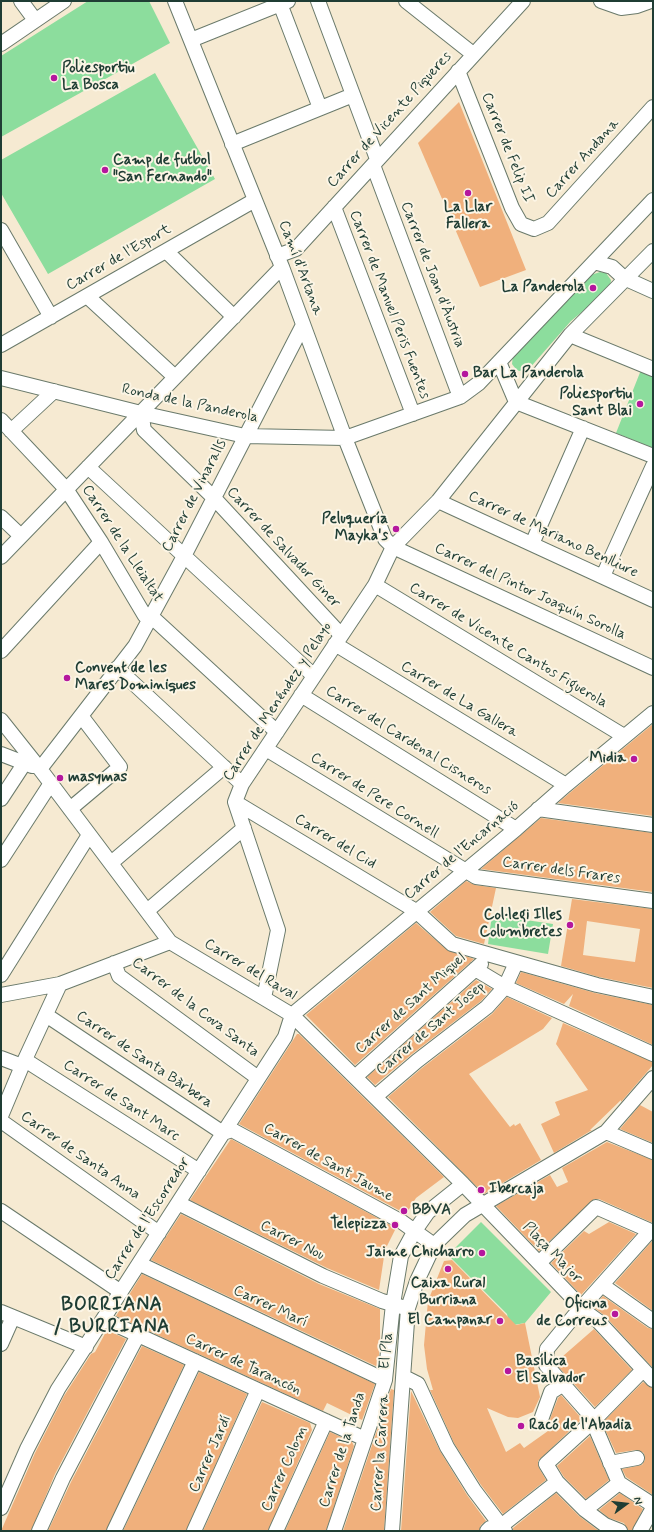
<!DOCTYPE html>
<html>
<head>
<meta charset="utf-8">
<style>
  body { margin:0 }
  #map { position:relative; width:654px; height:1532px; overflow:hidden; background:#f6ead2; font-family:Mynerve,sans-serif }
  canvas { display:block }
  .frame { position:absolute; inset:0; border:2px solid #1f3d34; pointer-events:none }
  .north { position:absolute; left:606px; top:1484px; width:40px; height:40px; -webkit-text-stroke:3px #fcf5e5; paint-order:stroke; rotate:75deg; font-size:11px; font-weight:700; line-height:16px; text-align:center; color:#1f3d34 }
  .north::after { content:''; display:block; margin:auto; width:14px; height:18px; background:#1f3d34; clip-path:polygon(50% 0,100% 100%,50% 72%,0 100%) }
</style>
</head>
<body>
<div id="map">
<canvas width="654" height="1532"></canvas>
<div class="frame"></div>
<div class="north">N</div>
</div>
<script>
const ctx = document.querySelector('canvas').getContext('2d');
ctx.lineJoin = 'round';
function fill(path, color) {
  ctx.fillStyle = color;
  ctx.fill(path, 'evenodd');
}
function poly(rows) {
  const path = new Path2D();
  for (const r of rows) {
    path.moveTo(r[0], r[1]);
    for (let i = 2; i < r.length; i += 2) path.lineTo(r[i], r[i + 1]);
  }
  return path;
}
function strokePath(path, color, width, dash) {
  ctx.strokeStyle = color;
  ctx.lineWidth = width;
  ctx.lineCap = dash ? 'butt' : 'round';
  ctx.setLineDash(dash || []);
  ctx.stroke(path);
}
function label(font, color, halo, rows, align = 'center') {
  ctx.font = font + ' Mynerve,sans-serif';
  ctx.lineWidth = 4;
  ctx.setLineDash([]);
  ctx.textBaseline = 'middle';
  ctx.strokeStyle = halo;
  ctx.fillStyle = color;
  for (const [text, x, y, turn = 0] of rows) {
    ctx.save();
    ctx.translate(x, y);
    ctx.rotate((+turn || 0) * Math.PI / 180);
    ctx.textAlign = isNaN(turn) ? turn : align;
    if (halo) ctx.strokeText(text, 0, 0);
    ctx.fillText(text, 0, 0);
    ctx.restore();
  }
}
const green = poly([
  [88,1,149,1,170,43,1,137,1,56],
  [155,73,215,179,48,274,1,193,1,160],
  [600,272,606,273,611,280,610,287,607,291,571,321,528,370,519,371,515,368,512,364,513,355,591,275],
  [641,370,653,374,653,448,616,433],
  [492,915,553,924,548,954,488,944],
  [481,1222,551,1292,525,1323,508,1326,509,1323,507,1314,448,1255]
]);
const building = poly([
  [459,102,526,270,480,287,418,143],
  [653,724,653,816,558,803,572,791],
  [541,818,653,833,653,892,481,869],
  [466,881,475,885,496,888,484,944,456,936,430,912],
  [572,899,653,909,653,988,599,977,561,966],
  [587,921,640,929,635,962,583,955],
  [416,923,447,950,474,959,355,1065,306,1015],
  [521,972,595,993,653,1005,653,1045,569,1006,573,994,564,1004,516,983],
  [476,980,492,989,481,1001,412,1054,375,1085,367,1077],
  [507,997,552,1018,543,1029,469,1074,510,1127,514,1124,515,1126,520,1123,541,1160,484,1194,388,1097,422,1068,492,1014],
  [563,1023,653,1062,653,1065,621,1102,621,1100,590,1130,592,1130,554,1153,541,1124,560,1115,555,1102,588,1090,556,1044],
  [297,1034,299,1034,444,1177,416,1198,406,1214,239,1124],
  [640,1105,653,1112,653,1143,620,1129],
  [231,1139,396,1228,385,1250,379,1290,327,1268,190,1200],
  [607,1142,653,1160,653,1223,599,1199,594,1199,539,1251,496,1206,550,1175,557,1187,568,1182,562,1168],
  [181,1214,319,1284,380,1309,380,1343,378,1367,151,1260],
  [609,1222,636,1234,581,1295,551,1263,584,1231,589,1234],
  [653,1240,653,1311,615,1283],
  [452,1260,516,1325,525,1323,540,1397,533,1412,518,1418,508,1417,487,1408,506,1452,520,1443,524,1448,555,1426,550,1419,558,1398,561,1395,582,1419,538,1461,539,1468,546,1480,503,1514,481,1485,454,1443,430,1390,433,1390,427,1369,424,1345,428,1301,444,1261],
  [142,1274,375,1384,362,1420,327,1403,323,1411,116,1316],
  [603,1296,648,1328,653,1329,653,1368,604,1315,593,1307],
  [594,1329,632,1370,595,1407,555,1363],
  [107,1330,126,1339,55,1474,31,1531,1,1531,35,1453,64,1396,91,1354,95,1352],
  [142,1346,184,1365,106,1531,48,1531,71,1482],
  [199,1372,247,1394,186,1531,123,1531],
  [643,1382,653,1388,653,1495,626,1477,622,1469,642,1465,645,1460,644,1453,636,1450,616,1453,602,1423],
  [391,1389,394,1390,384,1531,343,1531],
  [411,1391,440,1451,467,1495,486,1521,481,1525,479,1531,401,1531],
  [262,1402,310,1423,312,1430,268,1531,203,1531],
  [330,1432,352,1442,354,1446,326,1531,285,1531],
  [590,1436,609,1480,586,1499,564,1477,557,1466],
  [556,1493,579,1516,599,1531,513,1531,513,1528],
  [620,1493,643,1509,632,1531,628,1531,624,1523,609,1518,599,1510]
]);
const minor = poly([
  [21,1,35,20],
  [175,1,282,267,345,438,385,539,393,547,653,668],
  [279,1,320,108],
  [318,1,377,159],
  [406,1,473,54],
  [601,1,621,8,637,6,651,1],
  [191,40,288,1],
  [1,44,64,1],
  [458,71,512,208,521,224,534,229,548,223,653,107],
  [232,144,353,95],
  [373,165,460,397],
  [334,207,413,414],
  [1,230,51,317],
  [166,251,234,317],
  [277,256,296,249,523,1],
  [594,262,612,267,624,278,653,291],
  [87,296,175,377],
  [570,335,653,369],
  [1,345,255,200],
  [499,362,516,402],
  [1,378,141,413,245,436,345,438,460,397,479,383,653,200],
  [516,402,653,456],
  [141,413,144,430,214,498,341,635],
  [1,420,66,489,101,542,145,616,153,618,277,732],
  [11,431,54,391],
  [88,467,314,676],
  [438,501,653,600],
  [1,517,21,536],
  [532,544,583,428],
  [1,557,282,267],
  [603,576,653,466],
  [375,585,624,736],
  [335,644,566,785],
  [1,651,101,542],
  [117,668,242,784],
  [301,695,516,829],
  [1,720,40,769,170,942,292,1015,463,1184,587,1313,598,1321,653,1380],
  [266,749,476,877,653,901],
  [1,754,32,766],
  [40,769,135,646,184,556,303,325],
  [1,799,24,764],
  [235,802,416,911,452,944,597,985,653,997],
  [70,809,120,767,82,717],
  [538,809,653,825],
  [1,860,51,783],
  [111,863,224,767],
  [147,911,244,828],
  [114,963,119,976,258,1078],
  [475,969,505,987,653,1054],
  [1,975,89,835],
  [1,995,60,984,170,942],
  [264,998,278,930,235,802,242,784,375,585,393,547,438,501,570,335,653,251],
  [46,1015,223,1133,232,1130,402,1222,434,1245],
  [292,1015,516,829,566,785,653,713],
  [1,1058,22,1066],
  [25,1060,199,1171],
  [355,1077,481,964],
  [375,1097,417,1061,487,1007,505,987,516,963],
  [1,1116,22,1066,60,984],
  [1,1121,159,1233],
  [606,1132,653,1152],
  [178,1203,323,1276,382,1301,402,1307],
  [1,1211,121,1292],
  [539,1263,596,1207,653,1232],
  [140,1264,385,1380],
  [602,1285,653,1321],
  [1,1312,86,1347],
  [103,1319,365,1439],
  [1,1344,13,1317],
  [404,1377,418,1384,447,1447,474,1490,505,1531],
  [542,1417,551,1392,562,1385],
  [591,1423,591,1416,546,1365,547,1349,574,1316,650,1231],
  [591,1423,596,1429,619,1483,653,1505],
  [610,1463,637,1458],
  [1,1508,27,1449,58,1389,285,1037,292,1015],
  [585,1510,619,1483],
  [39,1531,63,1478,138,1335],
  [114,1531,195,1361],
  [194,1531,258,1390],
  [276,1531,326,1421],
  [334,1531,385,1380,393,1304,401,1256,414,1232,428,1212,463,1184],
  [392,1531,408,1308,417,1281,434,1245,465,1215,606,1132,653,1078],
  [487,1531,490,1528,501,1526,557,1482],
  [620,1531,605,1525,585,1510,557,1482,546,1464,591,1423,643,1370],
  [640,1531,653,1508]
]);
const markers = [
  [54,78,4,"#b5179e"],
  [105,170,4,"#b5179e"],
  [468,193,4,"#b5179e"],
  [593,288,4,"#b5179e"],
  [465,374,4,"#b5179e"],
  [640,404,4,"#b5179e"],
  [396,529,4,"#b5179e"],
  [67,678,4,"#b5179e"],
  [634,759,4,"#b5179e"],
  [60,778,4,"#b5179e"],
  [570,925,4,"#b5179e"],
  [481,1190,4,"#b5179e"],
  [404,1211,4,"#b5179e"],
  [395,1225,4,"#b5179e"],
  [482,1253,4,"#b5179e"],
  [448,1269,4,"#b5179e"],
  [615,1314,4,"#b5179e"],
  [500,1321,4,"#b5179e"],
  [508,1371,4,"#b5179e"],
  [521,1426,4,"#b5179e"]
];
const poiNames = [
  ["Poliesportiu",62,69],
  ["La Bosca",62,86],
  ["Camp de futbol",113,161],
  ["\"San Fernando\"",113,178],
  ["La Llar",468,208,"center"],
  ["Fallera",468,225,"center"],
  ["La Panderola",585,288,"right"],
  ["Bar La Panderola",473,374],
  ["Poliesportiu",632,395,"right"],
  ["Sant Blai",632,412,"right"],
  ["Peluquería",388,520,"right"],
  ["Mayka's",388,537,"right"],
  ["Convent de les",75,669],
  ["Mares Dominiques",75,686],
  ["Midia",626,759,"right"],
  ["masymas",68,778],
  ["Col·legi Illes",562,916,"right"],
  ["Columbretes",562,933,"right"],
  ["Ibercaja",489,1190],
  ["BBVA",412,1211],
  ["Telepizza",387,1225,"right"],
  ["Jaime Chicharro",474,1253,"right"],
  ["Caixa Rural",448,1284,"center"],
  ["Burriana",448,1301,"center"],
  ["Oficina",607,1305,"right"],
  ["de Correus",607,1322,"right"],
  ["El Campanar",492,1321,"right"],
  ["Basílica",516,1362],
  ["El Salvador",516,1379],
  ["Racó de l'Abadia",529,1426]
];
const streetNames = [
  ["Carrer de Vicente Piqueres",390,120,-48],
  ["Carrer de Felip II",507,148,68],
  ["Carrer Andana",583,159,-48],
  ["Carrer de l'Esport",119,258,-30],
  ["Camí d'Artana",300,268,69],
  ["Carrer de Joan d'Àustria",432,275,69],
  ["Carrer de Manuel Peris Fuentes",389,305,69],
  ["Ronda de la Panderola",190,404,12],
  ["Carrer de Vinaralls",195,496,-63],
  ["Carrer de Mariano Benlliure",553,535,25],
  ["Carrer de la Lleialtat",122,544,57],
  ["Carrer de Salvador Giner",283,548,47],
  ["Carrer del Pintor Joaquín Sorolla",530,592,25],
  ["Carrer de Vicente Cantos Figuerola",508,646,31],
  ["Carrer de La Gallera",459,700,31],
  ["Carrer de Menéndez y Pelayo",278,702,-57],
  ["Carrer del Cardenal Cisneros",408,741,32],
  ["Carrer de Pere Cornell",374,796,32],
  ["Carrer del Cid",335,842,31],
  ["Carrer de l'Encarnació",462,851,-40],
  ["Carrer dels Frares",561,871,8],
  ["Carrer del Raval",250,970,31],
  ["Carrer de Sant Miquel",411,1004,-42],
  ["Carrer de la Cova Santa",195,1008,37],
  ["Carrer de Sant Josep",431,1029,-40],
  ["Carrer de Santa Bàrbera",144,1060,34],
  ["Carrer de Sant Marc",121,1101,33],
  ["Carrer de Santa Anna",80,1156,35],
  ["Carrer de Sant Jaume",328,1163,29],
  ["Carrer de l'Escorredor",148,1219,-57],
  ["Carrer Nou",292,1241,27],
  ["Plaça Major",552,1253,46],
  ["Carrer Marí",270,1307,25],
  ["El Pla",387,1351,-84],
  ["Carrer de Tarancón",243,1365,25],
  ["Carrer de la Tanda",343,1450,-72],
  ["Carrer la Carrera",381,1453,-86],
  ["Carrer Jardí",211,1454,-66],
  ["Carrer Colom",285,1469,-66]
];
const districtNames = [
  ["BORRIANA",112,1306],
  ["/ BURRIANA",112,1328]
];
fill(green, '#8cdd9d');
fill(building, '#f0b07c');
strokePath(minor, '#6a7a6b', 16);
strokePath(minor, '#fff', 14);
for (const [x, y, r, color] of markers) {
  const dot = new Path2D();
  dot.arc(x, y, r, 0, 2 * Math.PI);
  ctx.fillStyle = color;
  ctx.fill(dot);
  strokePath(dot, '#fcf5e5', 1.5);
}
label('bold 15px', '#1f3d34', '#fcf5e5', poiNames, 'left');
label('15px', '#1f3d34', '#fcf5e5', streetNames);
ctx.letterSpacing = '1px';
label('bold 19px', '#1f3d34', '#fcf5e5', districtNames);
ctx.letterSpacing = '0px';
</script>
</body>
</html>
